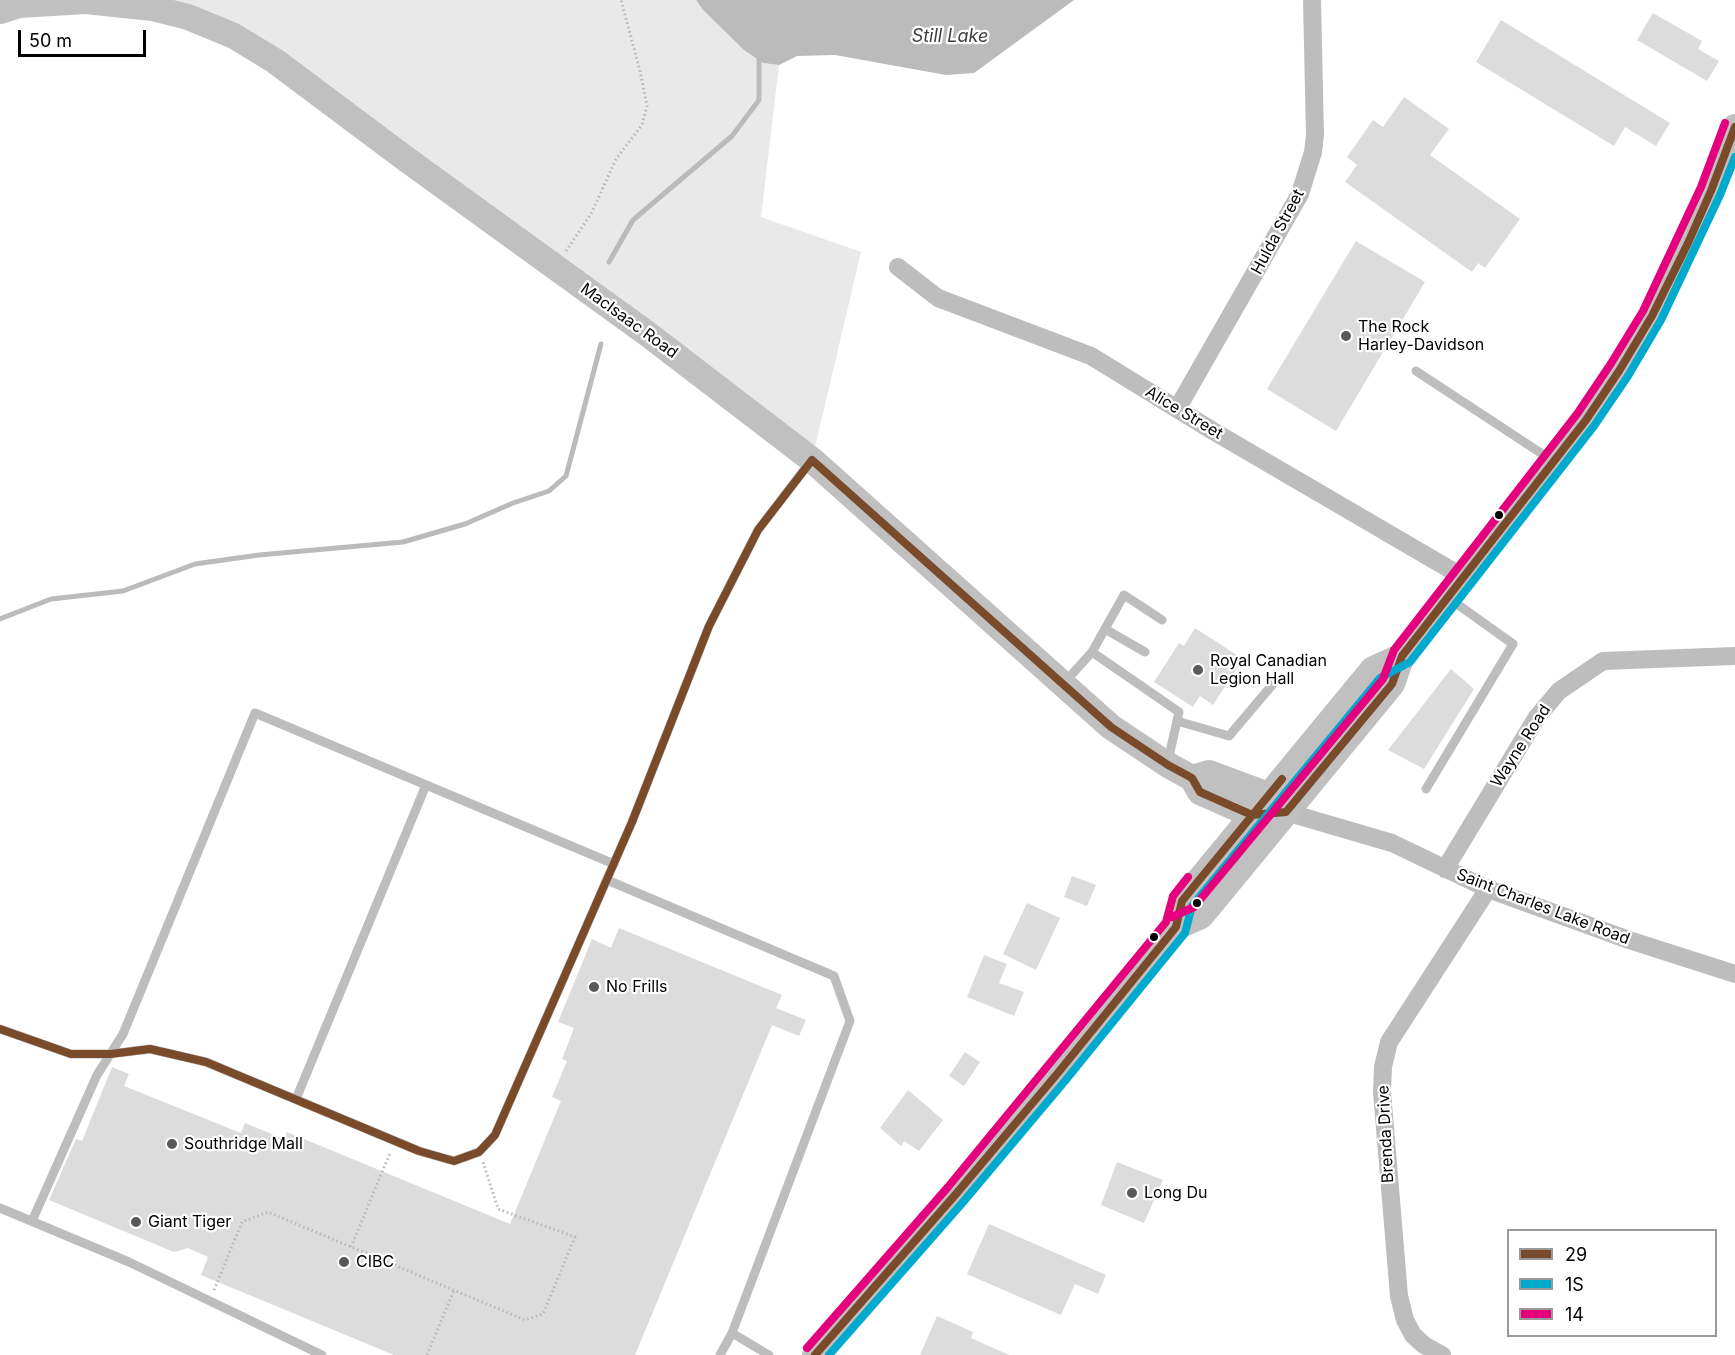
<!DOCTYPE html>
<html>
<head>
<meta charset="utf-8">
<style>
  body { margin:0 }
  #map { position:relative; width:1735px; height:1355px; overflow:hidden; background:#fff; font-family:Inter,sans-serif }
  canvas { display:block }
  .legend { position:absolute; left:1507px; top:1229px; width:210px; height:108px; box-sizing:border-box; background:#fff; border:2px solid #999; margin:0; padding:8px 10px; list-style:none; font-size:18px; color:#000 }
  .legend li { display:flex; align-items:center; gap:12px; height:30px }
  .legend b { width:30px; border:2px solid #999 }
  .scale { position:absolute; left:18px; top:30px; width:128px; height:27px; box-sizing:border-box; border:3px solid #000; border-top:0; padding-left:8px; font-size:18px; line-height:21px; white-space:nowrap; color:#000; -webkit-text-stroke:4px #fff; paint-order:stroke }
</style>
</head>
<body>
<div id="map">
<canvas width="1735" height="1355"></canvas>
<ul class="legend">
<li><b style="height:8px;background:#7a4b2a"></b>29</li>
<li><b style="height:8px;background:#00a9ce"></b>1S</li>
<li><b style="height:8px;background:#e5007d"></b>14</li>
</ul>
<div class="scale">50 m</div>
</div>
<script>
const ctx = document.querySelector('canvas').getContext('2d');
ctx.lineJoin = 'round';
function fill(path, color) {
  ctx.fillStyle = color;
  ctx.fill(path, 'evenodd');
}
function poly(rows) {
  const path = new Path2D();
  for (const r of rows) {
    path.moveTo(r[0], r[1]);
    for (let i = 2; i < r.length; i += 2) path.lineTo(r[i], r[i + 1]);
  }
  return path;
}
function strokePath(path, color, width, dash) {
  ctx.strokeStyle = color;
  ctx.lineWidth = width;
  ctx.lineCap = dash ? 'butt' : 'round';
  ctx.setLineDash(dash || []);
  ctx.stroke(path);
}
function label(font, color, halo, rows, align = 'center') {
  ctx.font = font + ' Inter,sans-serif';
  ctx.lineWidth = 4.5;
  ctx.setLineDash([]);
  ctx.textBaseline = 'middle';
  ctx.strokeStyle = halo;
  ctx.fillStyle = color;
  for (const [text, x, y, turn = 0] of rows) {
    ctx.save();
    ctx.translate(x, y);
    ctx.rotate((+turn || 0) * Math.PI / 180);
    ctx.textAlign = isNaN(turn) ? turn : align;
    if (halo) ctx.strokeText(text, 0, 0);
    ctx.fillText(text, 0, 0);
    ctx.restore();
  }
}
const green = poly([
  [0,0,696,0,703,10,744,50,763,63,779,65,761,217,861,252,812,460,406,159,188,17]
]);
const water = poly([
  [696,0,1074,0,974,73,946,75,835,55,797,56,779,65,763,63,744,50,703,10]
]);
const stream = poly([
  [609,262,633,220,732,136,759,100,759,59],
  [0,619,51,599,123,591,195,564,259,555,403,542,465,524,513,503,549,491,566,476,601,344]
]);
const building = poly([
  [1653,13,1702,41,1698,49,1719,61,1707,81,1637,40],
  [1501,20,1670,123,1656,146,1625,127,1614,146,1476,62],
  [1404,97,1449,129,1430,155,1520,219,1485,268,1478,263,1472,272,1345,182,1357,165,1347,157,1373,120,1383,127],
  [1356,241,1425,282,1336,431,1267,389],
  [1195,628,1243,659,1213,705,1200,696,1193,707,1154,682,1179,643,1184,646],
  [1451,669,1474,689,1424,769,1388,750],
  [1072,876,1096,885,1087,906,1064,897],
  [1027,903,1060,918,1036,970,1003,954],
  [619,928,782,995,776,1008,806,1020,799,1036,772,1025,635,1355,394,1355,201,1275,208,1257,188,1248,174,1252,49,1200,76,1139,82,1141,112,1067,129,1074,124,1086,241,1133,245,1123,284,1139,287,1132,510,1224,561,1101,552,1097,567,1061,562,1059,574,1028,558,1022,592,939,611,948],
  [984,955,1007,964,999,983,1024,992,1014,1016,967,997],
  [965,1052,980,1062,964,1086,949,1076],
  [908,1090,943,1120,919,1151,904,1141,901,1146,880,1128],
  [1117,1162,1163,1180,1144,1223,1101,1205],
  [989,1224,1106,1275,1098,1294,1075,1284,1061,1315,967,1274],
  [937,1316,973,1332,971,1338,1009,1355,920,1355]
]);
const path = poly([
  [566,251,591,214,616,159,642,125,647,106,640,71,621,0],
  [351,1247,390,1153],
  [214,1290,242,1222,268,1212,525,1320,543,1314,575,1237,498,1209,483,1162],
  [427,1355,454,1290]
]);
const lane = poly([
  [1416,371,1553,461],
  [1105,629,1145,652],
  [1092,652,1124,595,1162,620],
  [1065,682,1092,652,1179,712,1168,761],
  [1177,721,1229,736,1273,684],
  [1426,789,1513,644,1450,599],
  [607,880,834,976,850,1021,732,1333],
  [0,1029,71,1054,110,1054,150,1049,206,1062,419,1151,454,1161,479,1152,495,1135,632,822,709,626,758,530,810,462],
  [296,1099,426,785],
  [0,1208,129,1262,322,1355],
  [32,1221,97,1075,123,1034,255,713,614,864],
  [720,1355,732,1333,769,1355]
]);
const street = poly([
  [898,267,938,298,1091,356,1213,431,1463,577],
  [1177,409,1300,194,1313,152,1315,135,1312,0],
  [1286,812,1392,843,1488,889,1629,940,1735,974],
  [1445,869,1537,717,1559,691,1603,661,1735,656],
  [1442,1355,1424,1345,1413,1335,1405,1320,1399,1296,1382,1092,1383,1067,1389,1042,1488,889]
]);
const secondary = poly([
  [0,11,19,5,86,1,152,8,188,17,234,36,275,61,406,159,649,335,812,460,1111,727,1168,765,1192,778,1200,792,1252,815,1286,812],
  [1192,778,1209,773,1268,795,1279,805],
  [1176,927,1201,916,1392,684,1402,656,1586,420,1619,371,1652,316,1711,191,1735,127],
  [815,1355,956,1194,1057,1074,1176,927,1182,901,1373,669,1402,656]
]);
const bus1 = poly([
  [0,1029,71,1054,110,1054,150,1049,206,1062,419,1151,454,1161,479,1152,495,1135,632,822,709,626,758,530,812,460,1111,727,1168,765,1192,778,1200,792,1252,815,1286,812,1392,684,1402,656,1586,420,1619,371,1652,316,1688,243,1711,191,1735,127],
  [815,1355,956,1194,1057,1074,1176,927,1182,901,1282,779]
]);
const bus2 = poly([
  [829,1355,964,1201,1065,1081,1185,933,1192,906,1380,678,1410,662,1594,426,1628,376,1661,320,1720,195,1735,157]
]);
const bus3 = poly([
  [1172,917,1194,907,1383,679,1394,650,1577,414,1610,365,1643,311,1701,187,1725,123],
  [807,1348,948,1187,1166,922,1173,896,1188,877]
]);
const markers = [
  [1346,336,6,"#595959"],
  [1499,515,5,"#000"],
  [1198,670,6,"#595959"],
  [1197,903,5,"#000"],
  [1154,937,5,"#000"],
  [594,987,6,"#595959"],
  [172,1144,6,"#595959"],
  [1132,1193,6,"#595959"],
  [136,1222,6,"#595959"],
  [344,1262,6,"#595959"]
];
const streetNames = [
  ["Hulda Street",1278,232,-62],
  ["MacIsaac Road",629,321,36],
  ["Alice Street",1184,413,31],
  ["Wayne Road",1521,746,-57],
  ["Saint Charles Lake Road",1543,907,21],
  ["Brenda Drive",1386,1134,-93]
];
const poiNames = [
  ["The Rock",1358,327],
  ["Harley-Davidson",1358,345],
  ["Royal Canadian",1210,661],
  ["Legion Hall",1210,679],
  ["No Frills",606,987],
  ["Southridge Mall",184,1144],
  ["Long Du",1144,1193],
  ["Giant Tiger",148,1222],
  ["CIBC",356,1262]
];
const waterNames = [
  ["Still Lake",950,37]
];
fill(green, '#e9e9e9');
fill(water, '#bbb');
strokePath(stream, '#bbb', 5);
fill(building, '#dcdcdc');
strokePath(path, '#b8b8b8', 3, [1.5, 3]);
strokePath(lane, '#bdbdbd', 9);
strokePath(street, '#bdbdbd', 18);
strokePath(secondary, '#c0c0c0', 26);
strokePath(bus1, '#7a4b2a', 8);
strokePath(bus2, '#00a9ce', 8);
strokePath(bus3, '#e5007d', 8);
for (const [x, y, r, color] of markers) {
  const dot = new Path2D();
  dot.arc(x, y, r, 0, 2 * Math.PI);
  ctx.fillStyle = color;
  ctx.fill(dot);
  strokePath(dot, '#fff', 2);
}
label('16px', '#000', '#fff', streetNames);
label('16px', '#000', '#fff', poiNames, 'left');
label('italic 18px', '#3f3f3f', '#fff', waterNames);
</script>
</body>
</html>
